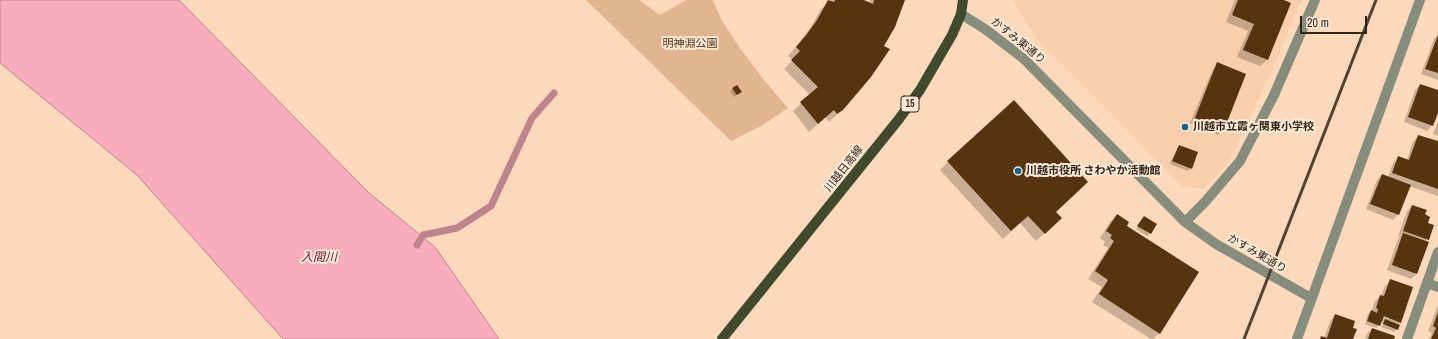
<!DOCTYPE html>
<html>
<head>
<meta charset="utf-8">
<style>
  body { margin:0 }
  #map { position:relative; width:1438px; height:339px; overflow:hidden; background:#fcd9bb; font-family:"Archivo Narrow",sans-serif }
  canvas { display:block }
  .scale { position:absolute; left:1300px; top:16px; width:67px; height:18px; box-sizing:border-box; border:2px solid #32251a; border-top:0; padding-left:5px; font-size:12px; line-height:14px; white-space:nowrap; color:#32251a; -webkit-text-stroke:3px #fee9d7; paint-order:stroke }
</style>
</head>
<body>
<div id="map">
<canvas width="1438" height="339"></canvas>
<div class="scale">20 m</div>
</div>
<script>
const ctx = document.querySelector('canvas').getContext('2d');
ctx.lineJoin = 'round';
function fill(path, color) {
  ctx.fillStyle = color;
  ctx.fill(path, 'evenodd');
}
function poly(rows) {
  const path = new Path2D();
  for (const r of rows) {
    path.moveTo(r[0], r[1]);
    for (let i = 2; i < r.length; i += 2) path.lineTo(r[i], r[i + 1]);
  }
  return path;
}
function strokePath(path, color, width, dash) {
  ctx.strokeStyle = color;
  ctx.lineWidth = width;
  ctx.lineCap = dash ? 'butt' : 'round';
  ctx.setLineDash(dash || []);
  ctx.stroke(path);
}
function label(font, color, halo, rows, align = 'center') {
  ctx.font = font + ' "Archivo Narrow","Noto Sans JP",sans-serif';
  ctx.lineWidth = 4;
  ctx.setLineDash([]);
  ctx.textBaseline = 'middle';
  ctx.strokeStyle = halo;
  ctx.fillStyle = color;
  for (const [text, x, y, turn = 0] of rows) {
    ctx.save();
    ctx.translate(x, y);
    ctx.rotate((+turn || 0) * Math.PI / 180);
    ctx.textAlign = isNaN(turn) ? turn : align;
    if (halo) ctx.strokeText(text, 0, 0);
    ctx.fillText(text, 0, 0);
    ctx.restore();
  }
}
const built = poly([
  [1013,0,1301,0,1273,69,1228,164,1203,189,1182,186,1089,91,1034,36]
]);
const green = poly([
  [586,0,639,0,660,15,686,0,713,0,721,19,740,48,763,79,788,108,763,125,731,141]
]);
const water = poly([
  [0,0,179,0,369,193,435,247,499,339,283,339,137,175,0,63,0,0]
]);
const shadow = poly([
  [831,0,861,0,869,3,870,0,904,0,843,109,829,122,825,117,809,132,793,111,810,95,784,69,793,60,788,56,799,43,812,25,821,9],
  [1235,0,1281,0,1268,59,1260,66,1237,57,1248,31,1226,22],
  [1438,35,1438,80,1421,74,1434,39],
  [1218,64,1223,129,1218,135,1190,123,1213,69],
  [1420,85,1438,91,1438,110,1432,126,1427,131,1404,122,1415,90],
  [733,89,741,92,734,97,730,91],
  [1438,121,1438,136,1433,134],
  [1419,136,1438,142,1438,196,1409,186,1398,214,1393,220,1366,209,1377,180,1382,175,1388,177,1393,163,1398,158,1407,160,1413,141],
  [1179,146,1191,168,1188,171,1170,164,1177,149],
  [948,162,1055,212,1052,226,1036,241,1020,223,1003,239,940,170],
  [1412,206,1423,215,1427,224,1428,239,1425,242,1416,274,1411,279,1387,270,1398,239,1400,237,1398,236,1407,211],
  [1117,215,1159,333,1153,339,1151,339,1092,302,1102,287,1088,279,1108,248,1103,245,1105,242,1100,238,1110,222],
  [1144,217,1150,233,1147,236,1136,229],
  [1390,281,1400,322,1397,325,1399,326,1394,332,1381,327,1383,323,1380,322,1377,328,1365,324,1368,314,1371,312,1375,301,1381,296,1385,286],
  [1438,305,1438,339,1429,339,1432,333,1428,331],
  [1335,315,1352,339,1320,339,1322,337,1324,338,1330,321],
  [1372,329,1393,339,1365,339,1367,334]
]);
const stream = poly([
  [417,245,423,235,457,228,491,206,532,118,554,93]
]);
const building = poly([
  [828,0,834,2,835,0,864,0,873,4,874,0,905,0,895,27,884,46,890,49,871,77,843,110,837,114,834,110,818,124,800,102,818,87,791,60,800,51,796,47,807,34,817,20],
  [1238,0,1284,0,1291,3,1268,60,1243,50,1254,24,1232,15],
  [1438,35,1438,73,1425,69],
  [1217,62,1246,74,1224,130,1195,118],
  [1420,84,1438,90,1438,113,1433,126,1408,117],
  [737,85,742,92,737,95,732,88],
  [1014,100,1088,182,1056,212,1062,218,1045,234,1028,216,1011,231,947,161],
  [1418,135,1438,141,1438,189,1392,173,1398,156,1409,160],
  [1179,145,1198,152,1192,169,1172,161],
  [1382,174,1411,185,1399,215,1370,204],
  [1412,205,1427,210,1425,214,1430,217,1428,223,1434,225,1429,240,1403,231],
  [1117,214,1129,222,1127,226,1199,272,1160,334,1099,294,1108,280,1095,271,1114,241,1110,238,1112,235,1106,231],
  [1144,216,1157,224,1151,234,1137,226],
  [1403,233,1429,242,1417,274,1392,265],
  [1390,279,1413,287,1401,323,1384,316,1380,326,1367,321,1371,310,1377,313,1378,309,1376,308,1380,295,1384,296],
  [1438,312,1438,339,1431,339,1436,328,1433,326],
  [1335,314,1355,321,1353,328,1357,329,1353,339,1320,339,1321,336,1327,338],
  [1385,319,1400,325,1398,330,1383,324],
  [1372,328,1395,336,1394,339,1368,339]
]);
const minor = poly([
  [961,14,985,29,1023,58,1185,222,1216,244,1311,298],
  [1185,222,1205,202,1240,161,1274,95,1315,0],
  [1427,283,1438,287],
  [1297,339,1420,0],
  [1407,339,1438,252]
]);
const major = poly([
  [722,339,899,119,920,90,952,35,961,14,963,0]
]);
const rail = poly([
  [1244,339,1376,0]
]);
const markers = [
  [1185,127,4,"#126294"],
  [1018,171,4,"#126294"]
];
const shields = [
  [910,104,18]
];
const shieldNames = [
  ["15",910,104]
];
const streetNames = [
  ["かすみ東通り",1018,41,39],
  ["川越日高線",844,169,-52],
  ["かすみ東通り",1257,254,30]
];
const parkNames = [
  ["明神淵公園",690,44]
];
const poiNames = [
  ["川越市立霞ヶ関東小学校",1193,127],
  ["川越市役所 さわやか活動館",1026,171]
];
const waterNames = [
  ["入間川",319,258]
];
fill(built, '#f7cfab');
fill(green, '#e1b58f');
fill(water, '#f8acbe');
strokePath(water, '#bd848d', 1);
fill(shadow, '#0003');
strokePath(stream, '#bd848d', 7);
fill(building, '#563410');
strokePath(minor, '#878d7d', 10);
strokePath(major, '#414a2d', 10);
strokePath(rail, '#534335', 3);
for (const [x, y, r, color] of markers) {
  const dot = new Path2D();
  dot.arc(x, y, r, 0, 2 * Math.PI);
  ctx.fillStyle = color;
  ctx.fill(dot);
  strokePath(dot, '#fee9d7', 1.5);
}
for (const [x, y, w] of shields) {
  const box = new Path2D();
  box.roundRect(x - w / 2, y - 8, w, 16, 3);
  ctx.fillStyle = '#fee9d7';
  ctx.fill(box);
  strokePath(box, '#32251a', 1);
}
label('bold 10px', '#32251a', null, shieldNames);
label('11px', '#32251a', '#fee9d7', streetNames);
label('11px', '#4f3317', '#fee9d7', parkNames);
label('bold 11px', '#32251a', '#fee9d7', poiNames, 'left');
label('italic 12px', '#621130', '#fee9d7', waterNames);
</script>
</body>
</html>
